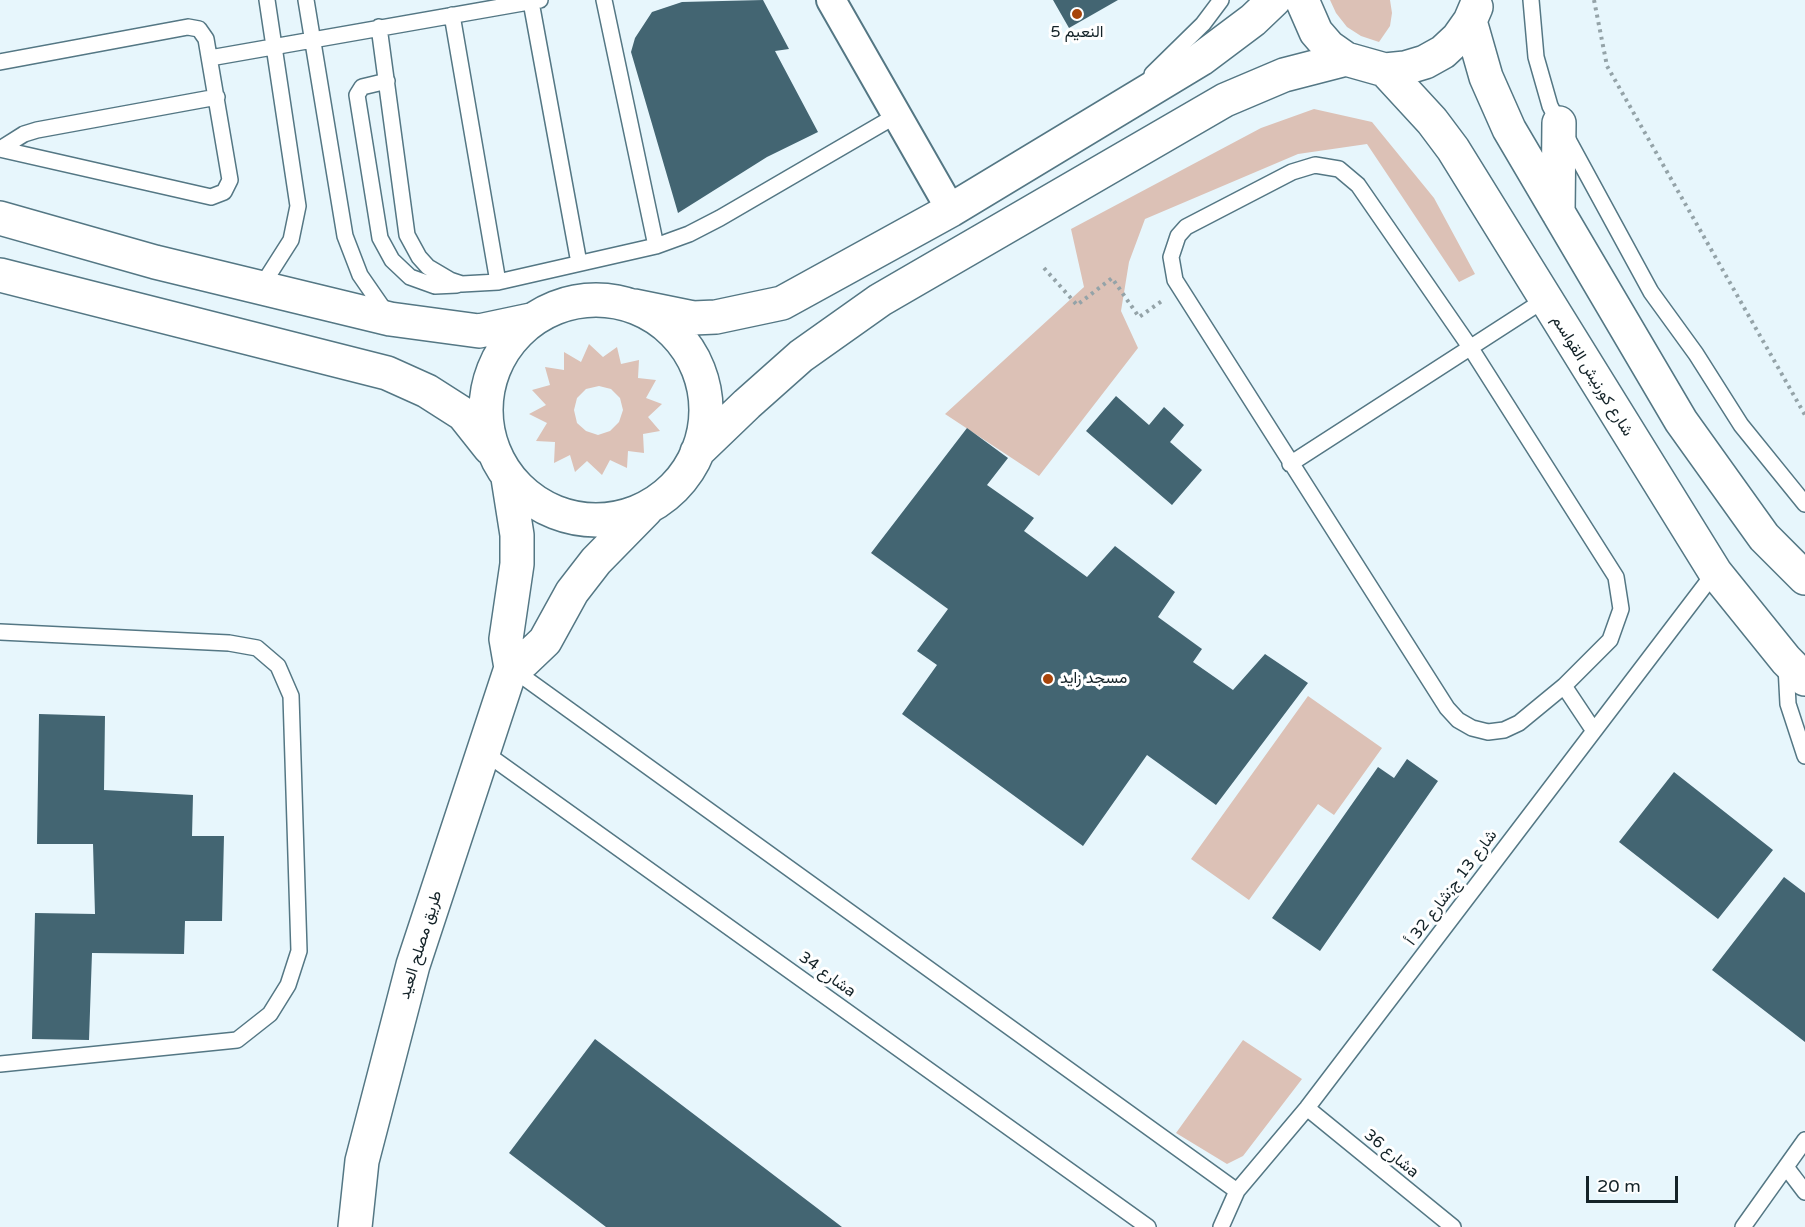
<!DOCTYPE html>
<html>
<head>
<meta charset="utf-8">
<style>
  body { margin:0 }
  #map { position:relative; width:1805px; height:1227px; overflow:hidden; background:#e7f6fc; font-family:"Varela Round",sans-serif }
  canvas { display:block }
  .scale { position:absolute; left:1586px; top:1176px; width:92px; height:27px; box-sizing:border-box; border:3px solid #142328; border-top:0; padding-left:8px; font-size:18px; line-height:21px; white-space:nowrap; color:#142328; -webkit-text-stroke:4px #fff; paint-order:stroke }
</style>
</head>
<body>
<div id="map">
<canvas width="1805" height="1227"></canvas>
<div class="scale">20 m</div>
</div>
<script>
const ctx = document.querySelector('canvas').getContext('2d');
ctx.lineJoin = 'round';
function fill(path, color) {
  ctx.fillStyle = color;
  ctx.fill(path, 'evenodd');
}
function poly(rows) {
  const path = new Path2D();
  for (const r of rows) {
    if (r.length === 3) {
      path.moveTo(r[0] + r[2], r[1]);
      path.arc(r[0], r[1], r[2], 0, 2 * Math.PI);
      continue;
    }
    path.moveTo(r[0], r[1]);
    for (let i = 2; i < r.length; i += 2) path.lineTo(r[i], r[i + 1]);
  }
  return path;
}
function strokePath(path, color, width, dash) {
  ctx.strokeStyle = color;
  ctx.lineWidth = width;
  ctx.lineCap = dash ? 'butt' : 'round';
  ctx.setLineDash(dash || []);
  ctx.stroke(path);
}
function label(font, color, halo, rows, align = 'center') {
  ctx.font = font + ' "Varela Round",Vazirmatn,sans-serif';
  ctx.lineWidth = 6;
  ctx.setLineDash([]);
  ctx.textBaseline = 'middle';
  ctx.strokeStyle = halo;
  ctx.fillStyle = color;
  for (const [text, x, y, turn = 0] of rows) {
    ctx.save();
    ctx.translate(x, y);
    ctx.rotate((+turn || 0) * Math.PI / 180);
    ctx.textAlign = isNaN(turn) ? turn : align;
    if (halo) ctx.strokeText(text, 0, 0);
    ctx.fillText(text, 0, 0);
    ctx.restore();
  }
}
const green = poly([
  [1330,0,1390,0,1392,13,1390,26,1379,42,1361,36,1347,27,1336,13],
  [1314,109,1372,122,1434,198,1475,274,1459,282,1367,144,1298,154,1145,219,1129,262,1121,311,1138,348,1039,476,945,414,1084,287,1071,229,1261,128],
  [589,344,603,357,617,347,621,364,639,360,638,378,656,380,646,398,662,404,648,417,660,431,643,434,644,453,628,451,627,468,610,460,602,475,587,461,575,472,570,455,554,463,555,442,536,441,547,423,529,414,546,405,532,390,550,385,545,367,564,370,564,352,581,362],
  [599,386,611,389,620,398,623,410,619,422,610,431,598,435,586,431,577,423,574,410,577,398,586,389],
  [1308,696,1382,748,1334,815,1318,804,1249,900,1191,859],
  [1243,1040,1302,1079,1243,1156,1227,1164,1176,1133]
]);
const building = poly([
  [763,0,789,49,775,51,818,132,767,157,678,213,631,52,635,38,652,12,682,2],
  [1053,0,1118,0,1069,28],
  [1116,396,1149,425,1164,407,1184,425,1170,442,1202,470,1172,505,1086,431],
  [967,428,1008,458,987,485,1034,518,1024,531,1087,577,1115,546,1175,592,1158,617,1202,649,1193,662,1233,690,1265,654,1308,683,1216,805,1147,755,1083,846,902,714,937,665,917,651,948,609,871,553],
  [39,714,105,716,104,790,193,795,192,836,224,836,222,921,185,921,184,954,92,953,89,1040,32,1039,35,913,95,914,93,844,37,844],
  [1407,759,1438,781,1320,951,1272,918,1378,767,1394,778],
  [1674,772,1773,850,1718,919,1619,842],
  [1784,877,1805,893,1805,1042,1712,970],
  [595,1039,842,1227,606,1227,509,1153]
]);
const path = poly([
  [1594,0,1607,66,1805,415],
  [1044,268,1077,305,1112,278,1139,317,1162,301]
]);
const lane = poly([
  [306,0,345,236,360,275,387,314],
  [604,0,656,246],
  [1531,0,1536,57,1550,106,1559,123,1651,292,1696,354,1741,425,1805,504],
  [531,2,579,263],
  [452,15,498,282],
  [379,27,407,235,419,257,428,267,450,280,462,284,498,282,656,246,689,234,720,218,897,115],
  [210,58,540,0],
  [0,62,188,27,199,29,206,39,230,180,224,192,211,197,0,149],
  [1152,74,1203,24,1221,0],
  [387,81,362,87,357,95,380,238,392,260,410,277,435,286,457,285],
  [0,149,24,134,37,130,217,97],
  [1315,165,1339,169,1358,185,1470,347,1616,577,1621,609,1610,640,1564,686,1519,723,1504,730,1488,732,1472,728,1458,720,1447,708,1175,280,1171,257,1178,236,1186,227,1292,172,1315,165],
  [261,287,291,240,298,206,267,0],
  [1290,464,1544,300],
  [0,632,229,643,257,648,278,666,291,696,299,951,288,985,270,1014,237,1040,0,1064],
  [1786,666,1788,704,1805,756],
  [511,668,1237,1191],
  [1564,686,1594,731],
  [484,752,1148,1227],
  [1307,1108,1453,1227],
  [1786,1167,1805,1192],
  [1221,1227,1237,1191,1307,1108,1715,572],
  [1743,1227,1805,1140]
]);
const street = poly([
  [831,0,951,210]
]);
const secondary = poly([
  [1302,0,1316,32,1329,47,1346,59,1385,70,1405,68,1425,62,1443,52,1458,38,1470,21,1476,7],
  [1470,21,1486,77,1509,129,1681,421,1764,537,1805,578],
  [1385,70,1432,121,1453,149,1715,572,1786,660,1805,679],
  [1558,212,1559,123],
  [0,218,155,262,390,319,479,331,531,320],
  [0,275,387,373,427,391,463,414,490,448],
  [596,410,110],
  [634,306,693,318,716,317,782,303,951,210,1201,59,1253,20,1274,0],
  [697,452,747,404,801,356,880,300,1225,100,1284,75,1346,59],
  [511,668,524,661,545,641,572,592,596,561,646,510],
  [355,1227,362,1161,413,965,511,668,506,639,517,564,517,535,508,478]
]);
const markers = [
  [1077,14,6,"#a7440a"],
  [1048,679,6,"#a7440a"]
];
const poiNames = [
  ["النعيم 5",1077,33],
  ["مسجد زايد",1060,679,"left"]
];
const streetNames = [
  ["شارع كورنيش القواسم",1592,376,58],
  ["شارع 13 ج;شارع 32 أ",1452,888,-53],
  ["طريق مصلح العيد",421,945,-73],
  ["شارع 34a",827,975,36],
  ["شارع 36a",1391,1154,40]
];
fill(green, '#dcc1b6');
fill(building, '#436572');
strokePath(lane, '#547784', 18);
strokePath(street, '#547784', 32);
strokePath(secondary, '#547784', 36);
strokePath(path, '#94a3a8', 4, [3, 4.5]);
strokePath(lane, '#fff', 15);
strokePath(street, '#fff', 28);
strokePath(secondary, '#fff', 33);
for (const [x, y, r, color] of markers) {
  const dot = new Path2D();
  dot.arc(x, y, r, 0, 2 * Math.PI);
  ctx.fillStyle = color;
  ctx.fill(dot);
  strokePath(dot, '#fff', 2);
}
label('16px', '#142328', '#fff', poiNames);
label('16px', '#142328', '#fff', streetNames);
</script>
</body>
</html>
